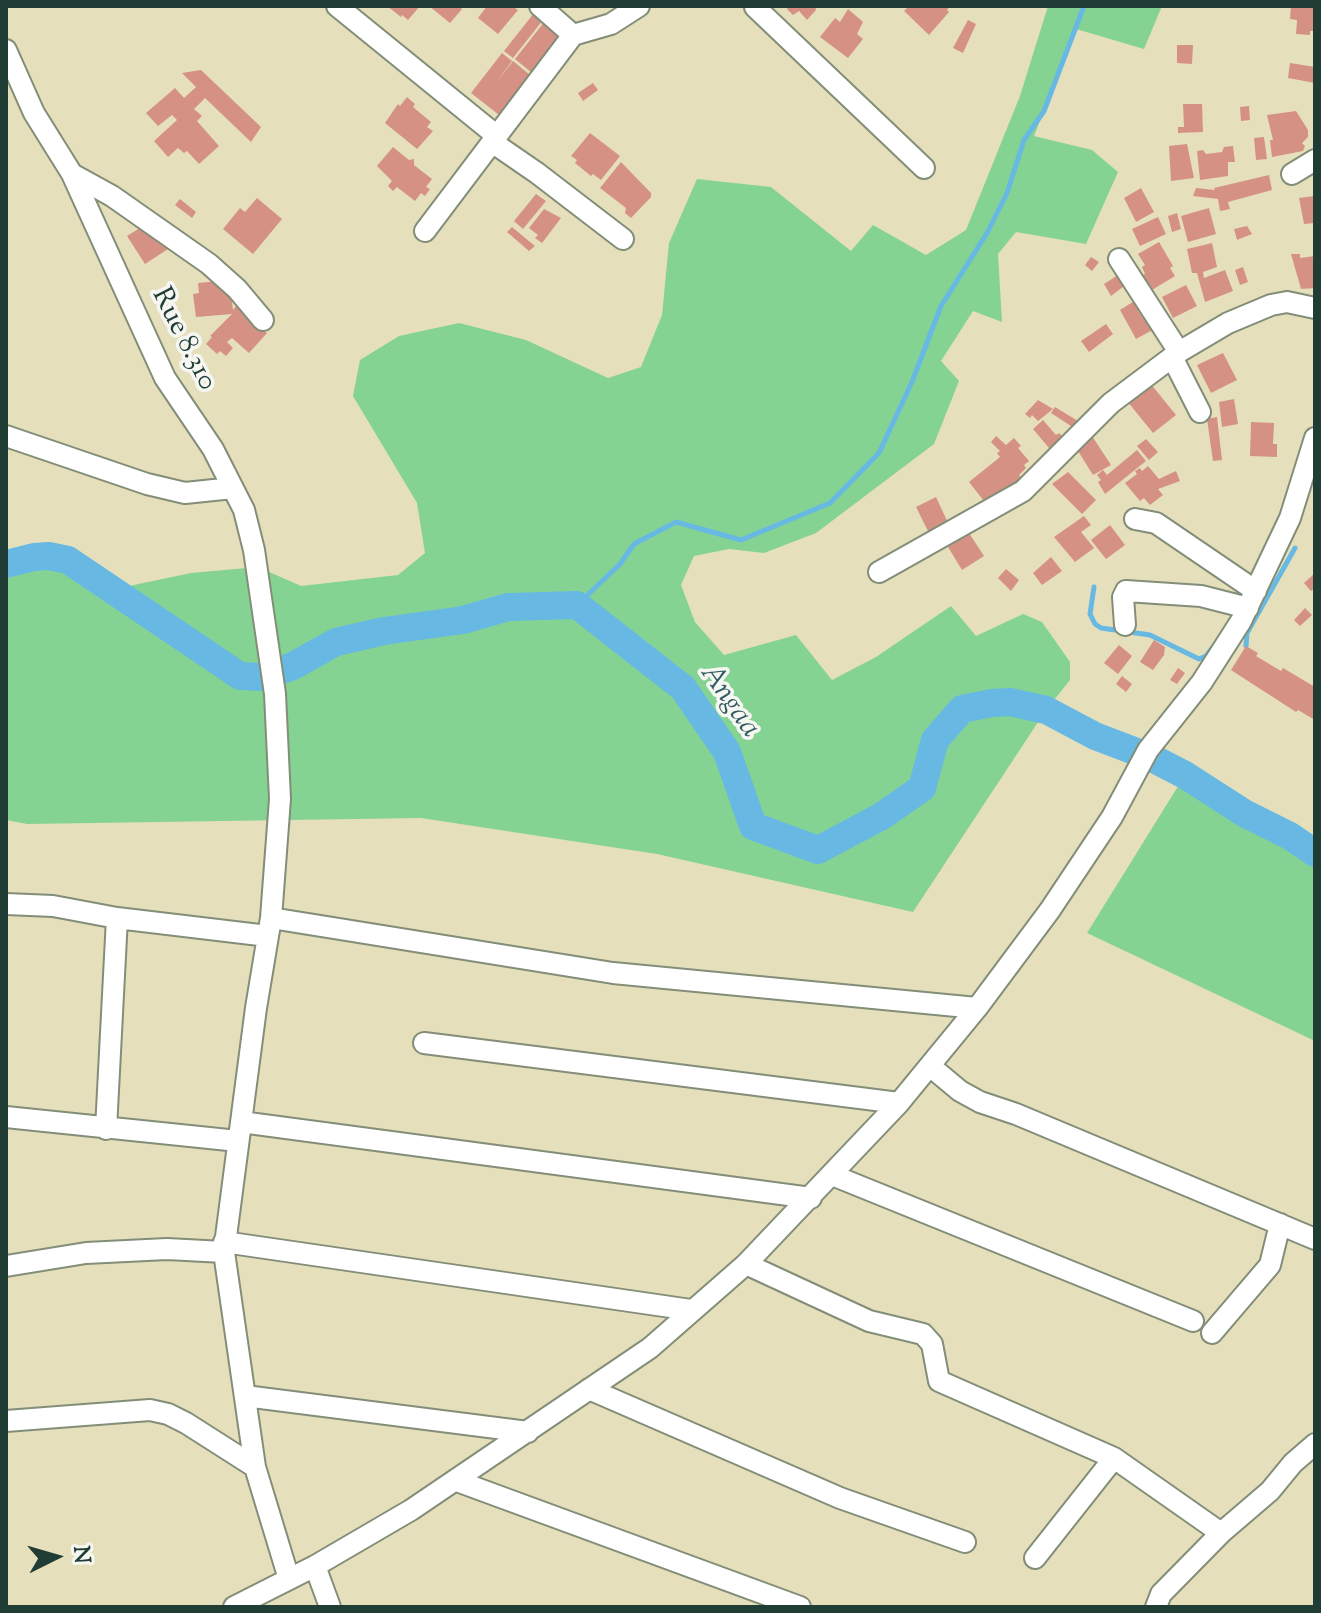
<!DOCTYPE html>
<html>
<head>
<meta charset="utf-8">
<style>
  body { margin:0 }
  #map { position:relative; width:1321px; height:1613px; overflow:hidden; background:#e6dfbb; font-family:"Sorts Mill Goudy",serif }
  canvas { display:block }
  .frame { position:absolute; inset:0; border:8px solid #1f3d34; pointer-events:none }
  .north { position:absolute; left:16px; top:1517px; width:80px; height:80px; -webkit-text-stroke:6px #f6f6f2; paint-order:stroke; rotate:85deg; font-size:22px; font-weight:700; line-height:32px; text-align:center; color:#1f3d34 }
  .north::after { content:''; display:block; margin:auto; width:28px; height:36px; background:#1f3d34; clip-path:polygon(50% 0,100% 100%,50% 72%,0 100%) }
</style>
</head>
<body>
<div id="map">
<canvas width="1321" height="1613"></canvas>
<div class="frame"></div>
<div class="north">N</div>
</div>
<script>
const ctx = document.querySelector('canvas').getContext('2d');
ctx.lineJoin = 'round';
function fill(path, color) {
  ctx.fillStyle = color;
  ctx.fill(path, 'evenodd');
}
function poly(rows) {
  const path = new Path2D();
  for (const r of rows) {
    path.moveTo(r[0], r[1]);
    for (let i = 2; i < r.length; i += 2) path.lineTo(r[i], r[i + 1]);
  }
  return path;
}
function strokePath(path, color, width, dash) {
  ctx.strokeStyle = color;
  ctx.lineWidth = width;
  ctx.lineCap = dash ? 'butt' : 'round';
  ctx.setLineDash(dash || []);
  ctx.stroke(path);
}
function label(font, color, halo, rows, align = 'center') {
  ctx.font = font + ' "Sorts Mill Goudy",serif';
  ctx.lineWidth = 7;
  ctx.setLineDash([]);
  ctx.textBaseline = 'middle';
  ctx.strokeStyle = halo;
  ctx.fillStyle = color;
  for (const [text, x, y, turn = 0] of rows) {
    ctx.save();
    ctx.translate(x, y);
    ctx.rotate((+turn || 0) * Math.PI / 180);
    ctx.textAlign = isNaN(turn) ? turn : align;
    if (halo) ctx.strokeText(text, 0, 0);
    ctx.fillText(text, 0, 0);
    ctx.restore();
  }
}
const green = poly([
  [1048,6,1162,6,1144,49,1076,29,1034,136,1092,150,1118,172,1086,244,1016,232,998,254,1002,322,973,311,941,361,959,381,934,444,816,533,764,553,729,549,694,556,681,585,695,622,724,655,796,635,832,680,876,657,951,606,976,636,1023,614,1042,622,1070,662,1070,680,1046,710,913,912,657,854,421,818,27,824,6,820,6,564,34,557,49,556,68,560,97,577,110,590,191,573,258,567,301,586,398,575,425,553,417,503,353,396,360,360,399,336,459,323,526,340,608,378,641,367,662,315,669,243,697,179,771,187,851,251,873,225,926,255,966,230,1020,96],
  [1185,775,1315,853,1315,1041,1087,933]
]);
const stream = poly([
  [1094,587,1090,614,1095,624,1101,628,1150,635,1199,659,1206,656,1216,643],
  [577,605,620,564,634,544,676,522,741,540,830,503,879,453,912,382,941,306,987,233,1007,193,1024,140,1044,111,1084,6],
  [1246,646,1247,633,1295,548]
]);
const river = poly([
  [6,564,34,557,49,556,68,560,240,676,262,677,293,666,336,642,384,631,463,620,508,607,577,605,683,688,727,752,753,826,818,850,882,816,922,788,935,740,962,709,992,703,1010,702,1046,710,1095,736,1150,757,1185,775,1244,813,1290,836,1315,853]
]);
const building = poly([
  [387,6,420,6,408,20,402,15,401,17],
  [429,6,459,6,462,9,450,23],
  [487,6,512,6,518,10,498,34,478,18],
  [789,6,815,6,816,10,807,20,799,11,793,15,787,9],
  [909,6,950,6,947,10,949,12,929,35,904,11],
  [1291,6,1315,6,1315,31,1310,31,1310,35,1296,34,1297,20,1290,19],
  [848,9,863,22,857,34,863,39,848,58,820,37,835,18,840,22],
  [534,13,543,20,513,58,504,51],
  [968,20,976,24,963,53,953,48],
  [545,21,566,39,537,77,515,59],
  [1177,45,1193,45,1192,64,1177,63],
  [502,53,512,61,495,84,513,61,535,79,503,118,471,93],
  [1290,63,1315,67,1315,83,1288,78],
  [201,70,261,127,251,142,205,98,194,109,202,116,197,121,219,146,199,164,187,151,184,153,178,148,168,157,154,141,177,120,172,115,158,126,146,113,175,88,184,98,196,87,182,73],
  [593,83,598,90,583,101,578,93],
  [407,97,415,104,413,107,431,122,427,127,433,131,417,149,385,123,398,104,400,106],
  [1183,104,1202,104,1203,132,1178,133,1178,127,1184,127],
  [1249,106,1250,120,1241,121,1240,107],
  [1296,111,1308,130,1308,137,1302,143,1305,146,1303,151,1272,157,1270,140,1273,140,1267,115],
  [590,133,620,156,601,180,593,174,591,176,575,163,577,160,571,156],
  [1264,137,1267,159,1256,160,1254,138],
  [1187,144,1194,178,1171,181,1169,146],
  [1233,146,1235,162,1228,162,1228,176,1200,180,1197,151,1203,150,1206,154,1222,152,1224,147],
  [393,147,409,160,414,159,414,165,432,179,426,187,430,189,425,196,421,193,415,201,397,187,393,191,388,186,392,181,377,166],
  [621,162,651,193,651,197,631,218,625,213,626,208,600,188],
  [1269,175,1272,190,1228,202,1230,209,1220,211,1218,199,1193,196,1196,188,1215,190,1214,188],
  [1141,188,1154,212,1136,222,1124,198],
  [536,194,546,201,523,229,514,221],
  [1315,196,1315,223,1304,224,1299,198],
  [257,198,282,219,253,254,223,229,240,208,245,212],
  [180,199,196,212,192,218,175,205],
  [1209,208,1216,234,1188,242,1181,216],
  [544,209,561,218,542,243,535,238,538,235,529,228],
  [1177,213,1181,229,1172,232,1168,216],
  [1158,217,1166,234,1140,246,1132,229],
  [148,223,168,249,145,264,127,236],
  [1247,226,1252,234,1237,240,1234,229],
  [512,227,535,246,529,251,507,232],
  [1159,242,1173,266,1170,268,1175,276,1152,290,1143,275,1145,274,1142,267,1145,265,1138,254],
  [1212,243,1217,267,1203,272,1204,278,1225,270,1233,291,1205,302,1197,273,1192,273,1187,249],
  [1291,254,1300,254,1300,258,1315,256,1315,288,1301,289],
  [1091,257,1099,262,1092,271,1085,265],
  [1243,267,1248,282,1240,285,1235,270],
  [1129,268,1136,277,1111,296,1104,284],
  [229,280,233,310,236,306,267,333,249,353,232,338,227,342,233,348,226,356,220,351,217,354,206,344,212,337,210,336,232,314,196,317,193,294,199,293,198,283],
  [1186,285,1197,306,1173,318,1162,297],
  [1139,298,1154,303,1138,311,1145,321,1150,318,1156,328,1136,339,1120,310],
  [1106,324,1113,334,1089,352,1081,341],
  [1223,353,1237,380,1211,393,1197,365],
  [1150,383,1176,415,1153,433,1127,401],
  [1234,399,1238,424,1222,427,1219,402],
  [1038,400,1053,409,1038,421,1032,415,1030,418,1025,414],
  [1055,407,1078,421,1074,428,1051,413],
  [1217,417,1222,460,1213,461,1207,419],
  [1043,420,1056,435,1059,433,1065,439,1054,454,1033,429],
  [1251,422,1274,423,1273,444,1277,444,1277,457,1250,456],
  [996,436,1006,445,1014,438,1021,446,1018,448,1029,461,1024,465,1026,468,1019,475,1025,483,991,510,969,482,1000,457,997,453,1000,451,991,442],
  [1092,436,1111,465,1093,475,1078,451],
  [1146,439,1158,452,1149,460,1137,446],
  [1137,450,1146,461,1105,494,1098,482,1101,480,1097,475,1103,470,1107,475],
  [1148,466,1159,479,1176,471,1180,481,1158,489,1163,495,1150,505,1144,498,1140,501,1125,483,1137,474,1135,471,1140,468,1142,471],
  [1068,472,1096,500,1082,514,1052,484],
  [936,497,949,525,930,535,916,507],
  [1084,516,1091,525,1081,532,1094,548,1075,562,1054,537],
  [1110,525,1125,545,1106,559,1091,540],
  [969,533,984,556,962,570,948,547],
  [1051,557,1062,571,1042,585,1033,573],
  [1006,569,1019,580,1011,591,998,578],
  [1315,573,1315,588,1311,591,1304,583],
  [1305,608,1312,615,1300,626,1294,620],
  [1154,640,1165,647,1164,655,1153,670,1140,662],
  [1119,645,1132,656,1118,674,1104,663],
  [1246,646,1258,653,1256,656,1281,671,1283,668,1315,687,1315,720,1298,710,1296,712,1231,670],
  [1178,668,1185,673,1177,684,1170,680],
  [1122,676,1132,684,1126,692,1116,684]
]);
const minor = poly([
  [337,6,497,136],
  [540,6,573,35,611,24,639,6],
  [755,7,924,168],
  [6,50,34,113,72,174,165,378,213,449,244,510,254,550,275,694,280,799,271,918,256,1008,224,1252,255,1467,289,1579],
  [492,142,537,173,623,239],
  [72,174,112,196,209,264,237,289,263,320],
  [1292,174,1315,160],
  [425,231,573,35],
  [1119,259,1179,352],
  [1172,357,1200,412],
  [6,436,147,484,185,493,233,488],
  [1135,519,1156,523,1256,591],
  [879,572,1023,491,1111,403,1179,352,1228,323,1271,305,1287,302,1315,308],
  [1125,625,1123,597,1126,591,1201,596,1248,608],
  [6,904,53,906,117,918,268,936],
  [271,918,613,973,977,1008],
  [424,1043,899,1103],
  [930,1066,960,1091,980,1102,1016,1114,1315,1239],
  [6,1117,238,1141],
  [241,1122,811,1198],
  [106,1129,117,918],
  [832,1175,1193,1321],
  [224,1242,691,1310],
  [746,1264,869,1321,923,1334,932,1344,939,1381,1114,1458,1221,1533],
  [6,1266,86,1253,167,1249,224,1252],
  [1212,1333,1270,1265,1280,1224],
  [589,1389,840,1498,965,1542],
  [245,1396,528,1432],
  [6,1421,150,1410,168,1414,186,1423,255,1467],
  [457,1481,800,1607],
  [1035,1558,1114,1458],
  [315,1566,330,1607],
  [234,1607,315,1566,411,1510,650,1348,746,1264,899,1103,977,1008,1050,910,1112,817,1148,750,1202,682,1241,621,1290,518,1315,438],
  [1156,1607,1161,1594,1221,1533,1270,1491,1293,1463,1315,1444]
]);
const streetNames = [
  ["Rue 8.310",182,340,63]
];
const waterNames = [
  ["Angaa",728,702,55]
];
fill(green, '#85d393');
strokePath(stream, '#67b9e3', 5);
strokePath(river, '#67b9e3', 28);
fill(building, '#d59284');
strokePath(minor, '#828e78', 24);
strokePath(minor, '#fff', 20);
label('28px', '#1f3d34', '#f6f6f2', streetNames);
label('italic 30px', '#315c60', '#f6f6f2', waterNames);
</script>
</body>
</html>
